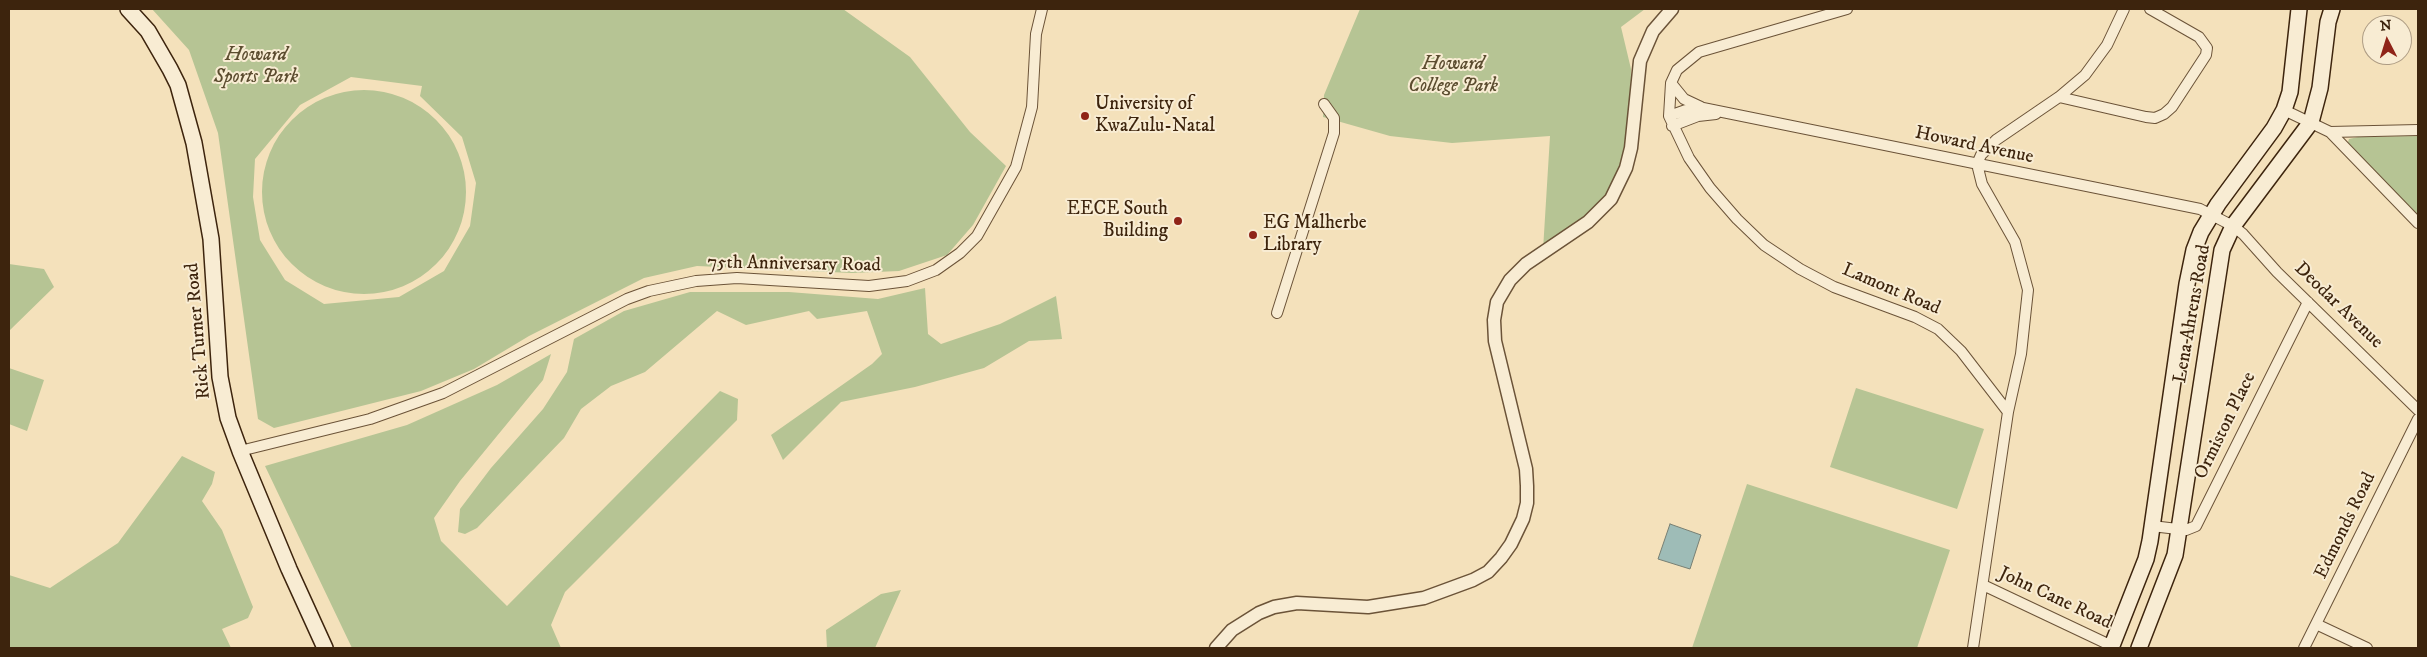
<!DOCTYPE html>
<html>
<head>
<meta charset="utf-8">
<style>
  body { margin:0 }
  #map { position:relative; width:2427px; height:657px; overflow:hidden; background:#f4e1bb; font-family:"IM FELL DW Pica",serif }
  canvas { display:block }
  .frame { position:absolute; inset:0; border:10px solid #3d240d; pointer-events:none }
  .north { position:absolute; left:2362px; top:15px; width:50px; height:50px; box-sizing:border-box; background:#f8ecd3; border:1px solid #ad9c84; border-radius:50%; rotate:355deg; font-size:14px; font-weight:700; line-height:20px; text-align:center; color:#3d240d }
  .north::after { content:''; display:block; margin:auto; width:18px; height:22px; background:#8f2418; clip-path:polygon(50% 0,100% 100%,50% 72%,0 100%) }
</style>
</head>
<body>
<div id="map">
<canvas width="2427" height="657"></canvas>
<div class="frame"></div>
<div class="north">N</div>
</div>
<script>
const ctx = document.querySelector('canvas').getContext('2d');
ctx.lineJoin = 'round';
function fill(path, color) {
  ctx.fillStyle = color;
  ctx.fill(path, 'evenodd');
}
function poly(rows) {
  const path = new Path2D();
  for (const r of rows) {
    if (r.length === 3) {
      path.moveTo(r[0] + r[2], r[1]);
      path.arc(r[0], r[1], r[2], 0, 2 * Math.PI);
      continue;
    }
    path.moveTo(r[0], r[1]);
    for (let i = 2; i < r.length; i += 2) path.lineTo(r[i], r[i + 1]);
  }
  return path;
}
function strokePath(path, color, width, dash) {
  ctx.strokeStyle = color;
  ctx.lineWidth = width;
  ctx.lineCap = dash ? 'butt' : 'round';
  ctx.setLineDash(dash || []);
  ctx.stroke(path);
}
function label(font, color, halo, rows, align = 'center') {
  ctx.font = font + ' "IM FELL DW Pica",serif';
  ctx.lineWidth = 4;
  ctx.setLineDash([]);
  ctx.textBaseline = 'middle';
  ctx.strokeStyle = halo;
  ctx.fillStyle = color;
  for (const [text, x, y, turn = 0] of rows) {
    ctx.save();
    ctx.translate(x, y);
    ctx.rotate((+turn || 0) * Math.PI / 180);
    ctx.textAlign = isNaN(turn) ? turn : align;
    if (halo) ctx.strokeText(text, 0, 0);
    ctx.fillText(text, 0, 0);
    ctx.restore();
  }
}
const green = poly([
  [152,9,843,9,910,57,970,132,1006,166,973,225,947,255,899,271,852,273,697,266,644,278,529,336,474,369,421,391,274,428,258,419,218,133,189,50],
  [351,77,422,86,420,96,462,137,476,183,470,226,444,271,399,297,324,304,285,280,260,240,253,197,255,159,300,105],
  [1360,9,1645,9,1621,27,1631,69,1630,130,1620,168,1605,198,1567,234,1543,250,1550,136,1452,143,1390,136,1323,117,1324,95],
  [364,192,102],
  [2418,136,2418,221,2348,147,2348,142,2349,139,2358,137],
  [9,264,44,269,54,287,9,331],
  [925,288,928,334,941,344,1000,324,1056,296,1062,339,1029,341,984,368,915,387,841,402,783,460,771,435,872,364,882,354,867,311,817,319,809,311,746,325,717,311,645,372,611,386,581,409,564,438,477,528,465,534,458,532,460,509,491,468,543,409,567,372,574,339,624,311,690,292,789,292,878,299],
  [551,354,543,380,460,481,434,518,441,541,507,606,720,391,738,399,737,420,565,592,551,625,561,648,352,648,265,466,407,425,497,385],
  [9,368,44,380,27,431,9,424],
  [1856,388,1984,429,1957,509,1830,467],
  [182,456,215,472,212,484,202,501,222,530,253,607,248,618,222,629,231,648,9,648,9,575,50,588,118,543],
  [1747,484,1950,550,1917,648,1692,648],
  [901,590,875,648,827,648,826,630,881,594]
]);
const water = poly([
  [1670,524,1701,535,1690,569,1658,559,1670,524]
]);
const minor = poly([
  [1847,9,1699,52,1677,70,1671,83,1669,116,1689,158,1710,188,1737,219,1764,245,1800,269,1834,287,1915,317,1938,329,1961,351,2008,412,1973,648],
  [1671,83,1684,99,1701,107],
  [2059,97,2146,117,2155,118,2164,114,2172,107,2206,55,2207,48,2199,37,2150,9],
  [2284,110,2330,132,2418,223],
  [1669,116,1686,110,1703,108,2200,209,2233,226,2243,234,2277,272,2418,410],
  [1672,126,1698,116,1716,114],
  [2330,132,2418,130],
  [1277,313,1334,133,1334,118,1324,104],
  [2008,412,2021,354,2028,290,2015,242,1982,184,1977,164,1981,155,1996,140,2059,97,2085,75,2107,45,2124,9],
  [240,451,370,419,443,393,627,299,649,291,696,281,737,278,869,286,907,281,936,270,960,253,977,236,1016,167,1032,107,1036,34,1042,9],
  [2152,526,2186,530,2196,526,2308,302],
  [1983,585,2112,646],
  [2316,624,2367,648],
  [2304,648,2418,419]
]);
const tertiary = poly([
  [1216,648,1232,630,1259,613,1274,607,1297,603,1368,607,1424,598,1473,580,1488,572,1501,558,1511,544,1523,519,1527,503,1527,486,1526,469,1495,341,1494,320,1497,302,1510,280,1526,264,1588,222,1611,199,1626,168,1631,148,1640,61,1653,31,1672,9]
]);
const secondary = poly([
  [128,9,148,31,170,69,178,85,194,143,211,239,220,377,228,418,240,451,289,569,325,648],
  [2111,648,2146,559,2150,541,2187,284,2194,250,2201,232,2218,204,2274,128,2284,110,2290,92,2299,9],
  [2139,648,2175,555,2222,250,2233,226,2311,122,2320,88,2328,22,2332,9]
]);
const markers = [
  [1085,116,5,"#8f2418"],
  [1178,221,5,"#8f2418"],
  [1253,235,5,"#8f2418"]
];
const parkNames = [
  ["Howard",256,56],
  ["Sports Park",256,78],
  ["Howard",1453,65],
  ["College Park",1453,87]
];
const poiNames = [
  ["University of",1095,105],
  ["KwaZulu-Natal",1095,127],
  ["EECE South",1168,210,"right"],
  ["Building",1168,232,"right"],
  ["EG Malherbe",1263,224],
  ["Library",1263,246]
];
const streetNames = [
  ["Howard Avenue",1974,146,12],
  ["75th Anniversary Road",794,265,1],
  ["Lamont Road",1891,290,23],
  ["Deodar Avenue",2338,306,44],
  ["Lena Ahrens Road",2193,314,-80],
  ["Rick Turner Road",199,331,-95],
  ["Ormiston Place",2226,426,-64],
  ["Edmonds Road",2346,526,-64],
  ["John Cane Road",2055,599,25]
];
fill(green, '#b6c494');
fill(water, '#9ebcb7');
strokePath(water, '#777f73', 1);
strokePath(minor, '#6b5338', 12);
strokePath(tertiary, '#6b5338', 15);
strokePath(secondary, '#3d240d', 18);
strokePath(minor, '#f8ecd3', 10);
strokePath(tertiary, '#f8ecd3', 12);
strokePath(secondary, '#f8ecd3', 15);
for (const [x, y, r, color] of markers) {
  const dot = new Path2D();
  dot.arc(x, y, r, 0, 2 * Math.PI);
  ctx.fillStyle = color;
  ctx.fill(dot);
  strokePath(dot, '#f8ecd3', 2);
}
label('italic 19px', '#5b4c2f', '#f8ecd3', parkNames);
label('19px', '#3d240d', '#f8ecd3', poiNames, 'left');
label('19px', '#3d240d', '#f8ecd3', streetNames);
</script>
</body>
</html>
